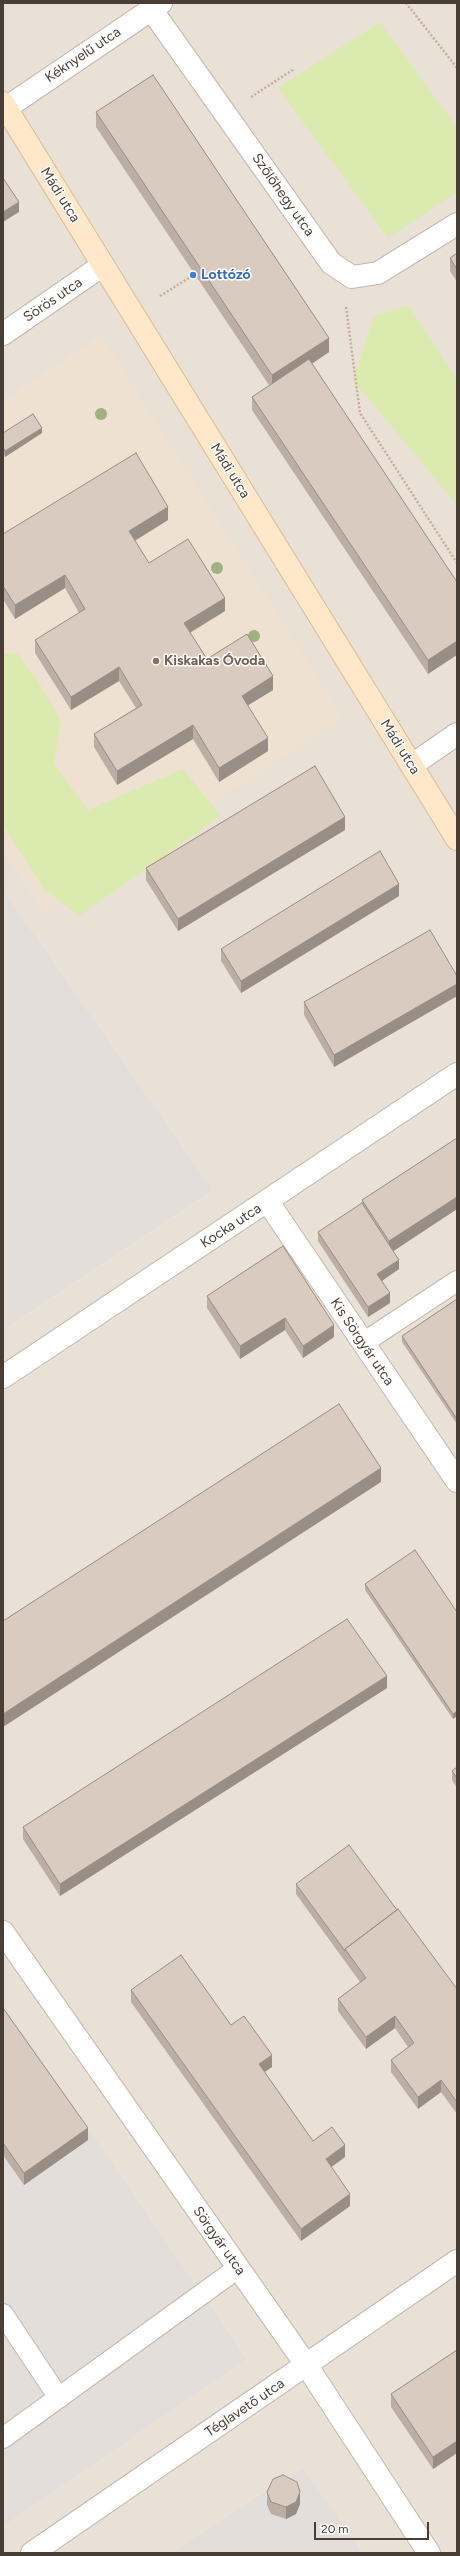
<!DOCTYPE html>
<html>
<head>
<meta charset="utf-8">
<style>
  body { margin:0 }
  #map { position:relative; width:460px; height:2556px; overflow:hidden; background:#f5efe9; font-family:Figtree,sans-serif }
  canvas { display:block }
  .frame { position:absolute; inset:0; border:4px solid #493e36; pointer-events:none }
  .scale { position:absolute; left:314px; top:2522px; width:115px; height:18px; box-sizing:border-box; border:2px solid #493e36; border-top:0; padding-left:5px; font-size:12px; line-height:14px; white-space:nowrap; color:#493e36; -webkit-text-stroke:3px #fff; paint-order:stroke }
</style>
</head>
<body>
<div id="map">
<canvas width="460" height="2556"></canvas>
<div class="frame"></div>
<div class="scale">20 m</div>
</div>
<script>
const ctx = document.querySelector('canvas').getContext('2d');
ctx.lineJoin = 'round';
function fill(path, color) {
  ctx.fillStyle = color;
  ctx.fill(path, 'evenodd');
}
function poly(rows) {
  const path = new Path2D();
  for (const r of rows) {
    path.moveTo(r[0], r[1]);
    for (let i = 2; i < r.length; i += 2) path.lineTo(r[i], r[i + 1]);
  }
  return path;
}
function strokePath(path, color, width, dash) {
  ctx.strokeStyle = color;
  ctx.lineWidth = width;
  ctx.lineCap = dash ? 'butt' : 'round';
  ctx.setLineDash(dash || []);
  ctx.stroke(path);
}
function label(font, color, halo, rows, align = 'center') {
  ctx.font = font + ' Figtree,sans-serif';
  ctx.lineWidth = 3;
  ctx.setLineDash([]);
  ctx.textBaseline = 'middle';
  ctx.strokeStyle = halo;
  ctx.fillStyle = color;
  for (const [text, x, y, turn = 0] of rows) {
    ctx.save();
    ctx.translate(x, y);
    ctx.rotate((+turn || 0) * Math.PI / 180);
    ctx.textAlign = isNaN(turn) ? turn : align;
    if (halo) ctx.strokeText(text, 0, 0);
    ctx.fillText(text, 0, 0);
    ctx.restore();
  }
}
const residential = poly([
  [3,3,457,3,457,2553,363,2553,303,2467,170,2553,3,2553,3,2527,247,2359,3,2003,3,1330,213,1190,3,889,3,848,44,912,102,336,3,402]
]);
const industrial = poly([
  [3,889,213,1190,3,1330],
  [3,2003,247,2359,3,2527],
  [303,2467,363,2553,170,2553]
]);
const education = poly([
  [102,336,344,718,44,912,3,848,3,402]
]);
const green = poly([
  [380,22,457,128,457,192,388,238,278,88],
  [408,305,457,379,457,505,353,380,374,316],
  [17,653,38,681,61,720,54,764,88,810,183,769,221,816,79,916,43,888,3,825,3,654]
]);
const path = poly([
  [406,3,457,68],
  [251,97,294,69],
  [160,296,192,276],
  [346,307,360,413,457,563]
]);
const lane = poly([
  [363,1343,457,1281],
  [3,2314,59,2398],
  [3,2438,238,2268]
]);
const street = poly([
  [151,9,331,263,352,277,378,273,457,224],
  [6,108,161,3],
  [3,334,103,265],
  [412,765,457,734],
  [268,1202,457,1481],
  [3,1377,457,1074],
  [3,1932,307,2366,429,2553],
  [32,2553,457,2261]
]);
const secondary = poly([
  [3,103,457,839]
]);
const trees = [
  [101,414],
  [217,568],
  [254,636]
];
const wall = poly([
  [96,112,329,352,312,364,457,582,428,674,252,410,252,397,269,385,96,127],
  [457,253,457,282,450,271,450,258],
  [3,433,42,433,5,457,3,453],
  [168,520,135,541,149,563,225,611,190,633,207,659,273,690,248,705,268,751,219,782,193,739,117,785,94,747,94,734,136,708,119,681,71,710,35,653,35,640,79,613,65,588,15,619,3,599,3,534],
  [345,830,178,931,146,880,146,868],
  [399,896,241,993,221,961,221,949],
  [457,976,457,996,334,1067,304,1015,304,1002],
  [457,1138,457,1209,393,1251,399,1269,382,1281,390,1303,368,1317,318,1241,318,1232,362,1203,362,1200],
  [283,1246,334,1337,303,1358,285,1330,240,1359,207,1308,207,1296],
  [457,1299,457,1424,402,1342,402,1336],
  [365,1584,457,1612,457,1716,453,1719,365,1590],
  [387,1688,60,1896,23,1839,23,1827],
  [457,1767,457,1788,452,1780,452,1771],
  [296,1884,397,1910,457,1989,457,2114,441,2092,418,2109,391,2072,391,2060,408,2047,395,2028,366,2049,338,2011,338,1999,360,1982,296,1894],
  [131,1990,231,2025,272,2067,264,2072,313,2141,345,2157,331,2167,350,2206,301,2241,131,2002],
  [3,2008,88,2140,24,2185,3,2155],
  [457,2350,457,2453,433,2469,391,2407,391,2394],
  [267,2492,300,2504,296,2514,286,2519,271,2514,267,2505]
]);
const shadedWall = poly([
  [19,202,19,212,3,222,3,212],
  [329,338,329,352,272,390,272,375],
  [42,428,42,433,5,457,5,451],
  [168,507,168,520,129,544,129,531],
  [65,575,65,588,15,619,15,605],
  [225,598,225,611,184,636,184,623],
  [457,641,457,655,428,674,428,660],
  [119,667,119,681,71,710,71,697],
  [273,676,273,690,242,709,242,696],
  [193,725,193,739,117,785,117,771],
  [268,738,268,751,219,782,219,768],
  [345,817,345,830,178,931,178,919],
  [399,884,399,896,241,993,241,981],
  [457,984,457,996,334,1067,334,1055],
  [457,1197,457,1209,389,1254,389,1241],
  [399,1260,399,1269,377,1284,377,1274],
  [390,1293,390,1303,368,1317,368,1307],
  [285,1318,285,1330,240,1359,240,1346],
  [334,1325,334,1337,303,1358,303,1346],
  [381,1468,381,1482,3,1727,3,1714],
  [387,1676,387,1688,60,1896,60,1884],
  [457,1711,457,1716,453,1719,453,1714],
  [395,2016,395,2028,366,2049,366,2037],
  [272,2055,272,2067,259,2076,259,2064],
  [441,2080,441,2092,418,2109,418,2097],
  [88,2128,88,2140,24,2185,24,2173],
  [345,2145,345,2157,326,2171,326,2159],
  [350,2194,350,2206,301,2241,301,2229],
  [457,2441,457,2453,433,2469,433,2457],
  [300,2492,300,2504,296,2514,286,2519,286,2507]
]);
const building = poly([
  [153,75,329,338,272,375,96,112,153,75],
  [3,178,19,202,3,212,3,178],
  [457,253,457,269,450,258,457,253],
  [309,359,457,582,457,641,428,660,252,397,309,359],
  [33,414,42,428,5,451,3,447,3,433,33,414],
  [136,453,168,507,129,531,149,563,188,539,225,598,184,623,207,659,247,634,273,676,242,696,268,738,219,768,193,725,117,771,94,734,142,705,119,667,71,697,35,640,85,609,65,575,15,605,3,586,3,534,136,453],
  [315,766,345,817,178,919,146,868,315,766],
  [380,851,399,884,241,981,221,949,380,851],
  [430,930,457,976,457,984,334,1055,304,1002,430,930],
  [457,1138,457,1197,389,1241,362,1200,457,1138],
  [362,1203,399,1260,377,1274,390,1293,368,1307,318,1232,362,1203],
  [283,1246,334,1325,303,1346,285,1318,240,1346,207,1296,283,1246],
  [457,1299,457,1419,402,1336,457,1299],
  [339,1404,381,1468,3,1714,3,1621,339,1404],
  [415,1550,457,1612,457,1711,453,1714,365,1584,415,1550],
  [347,1619,387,1676,60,1884,23,1827,347,1619],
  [457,1767,457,1778,452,1771,457,1767],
  [349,1845,397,1910,345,1949,345,1951,296,1884,349,1845],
  [398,1909,457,1989,457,2102,441,2080,418,2097,391,2060,414,2043,395,2016,366,2037,338,1999,366,1978,345,1949,398,1909],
  [181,1955,231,2025,244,2016,272,2055,259,2064,313,2141,332,2127,345,2145,326,2159,350,2194,301,2229,131,1990,181,1955],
  [3,2008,88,2128,24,2173,3,2143,3,2008],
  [457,2350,457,2441,433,2457,391,2394,457,2350],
  [283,2475,297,2482,300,2492,296,2502,286,2507,271,2502,267,2492,273,2479,283,2475]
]);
const markers = [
  [193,275,4,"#3f7fe0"],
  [156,661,4,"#8d6e63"]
];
const streetNames = [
  ["Kéknyelű utca",83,55,-34],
  ["Mádi utca",60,195,58],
  ["Szőlőhegy utca",283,195,55],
  ["Sörös utca",53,300,-34],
  ["Mádi utca",230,471,58],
  ["Mádi utca",400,747,58],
  ["Kocka utca",231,1226,-33],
  ["Kis Sörgyár utca",362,1342,56],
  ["Sörgyár utca",219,2241,55],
  ["Téglavető utca",245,2408,-34]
];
const shopNames = [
  ["Lottózó",201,275]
];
const educationNames = [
  ["Kiskakas Óvoda",164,661]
];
fill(residential, '#e9e0d6');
fill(industrial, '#e4deda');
fill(education, '#efe1d2');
fill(green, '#dbebb0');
strokePath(lane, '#c4b8ad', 22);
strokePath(street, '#c4b8ad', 24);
strokePath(secondary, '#dabd98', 24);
strokePath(path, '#c4ae9b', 2.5, [2, 2]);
strokePath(lane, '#fff', 20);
strokePath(street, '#fff', 22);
strokePath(secondary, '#ffe8c9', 22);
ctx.fillStyle = '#9eb17e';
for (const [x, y] of trees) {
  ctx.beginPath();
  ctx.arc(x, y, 6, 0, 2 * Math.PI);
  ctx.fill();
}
fill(wall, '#bbafa5');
fill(shadedWall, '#998e86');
fill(building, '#dacbc0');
strokePath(building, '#998e86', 1);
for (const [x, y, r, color] of markers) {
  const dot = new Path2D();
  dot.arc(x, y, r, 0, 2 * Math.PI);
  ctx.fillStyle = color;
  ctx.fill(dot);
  strokePath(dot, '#fff', 1.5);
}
label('14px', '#493e36', '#fff', streetNames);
label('bold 14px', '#366cbe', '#fff', shopNames, 'left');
label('bold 14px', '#785e54', '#fff', educationNames, 'left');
</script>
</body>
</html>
